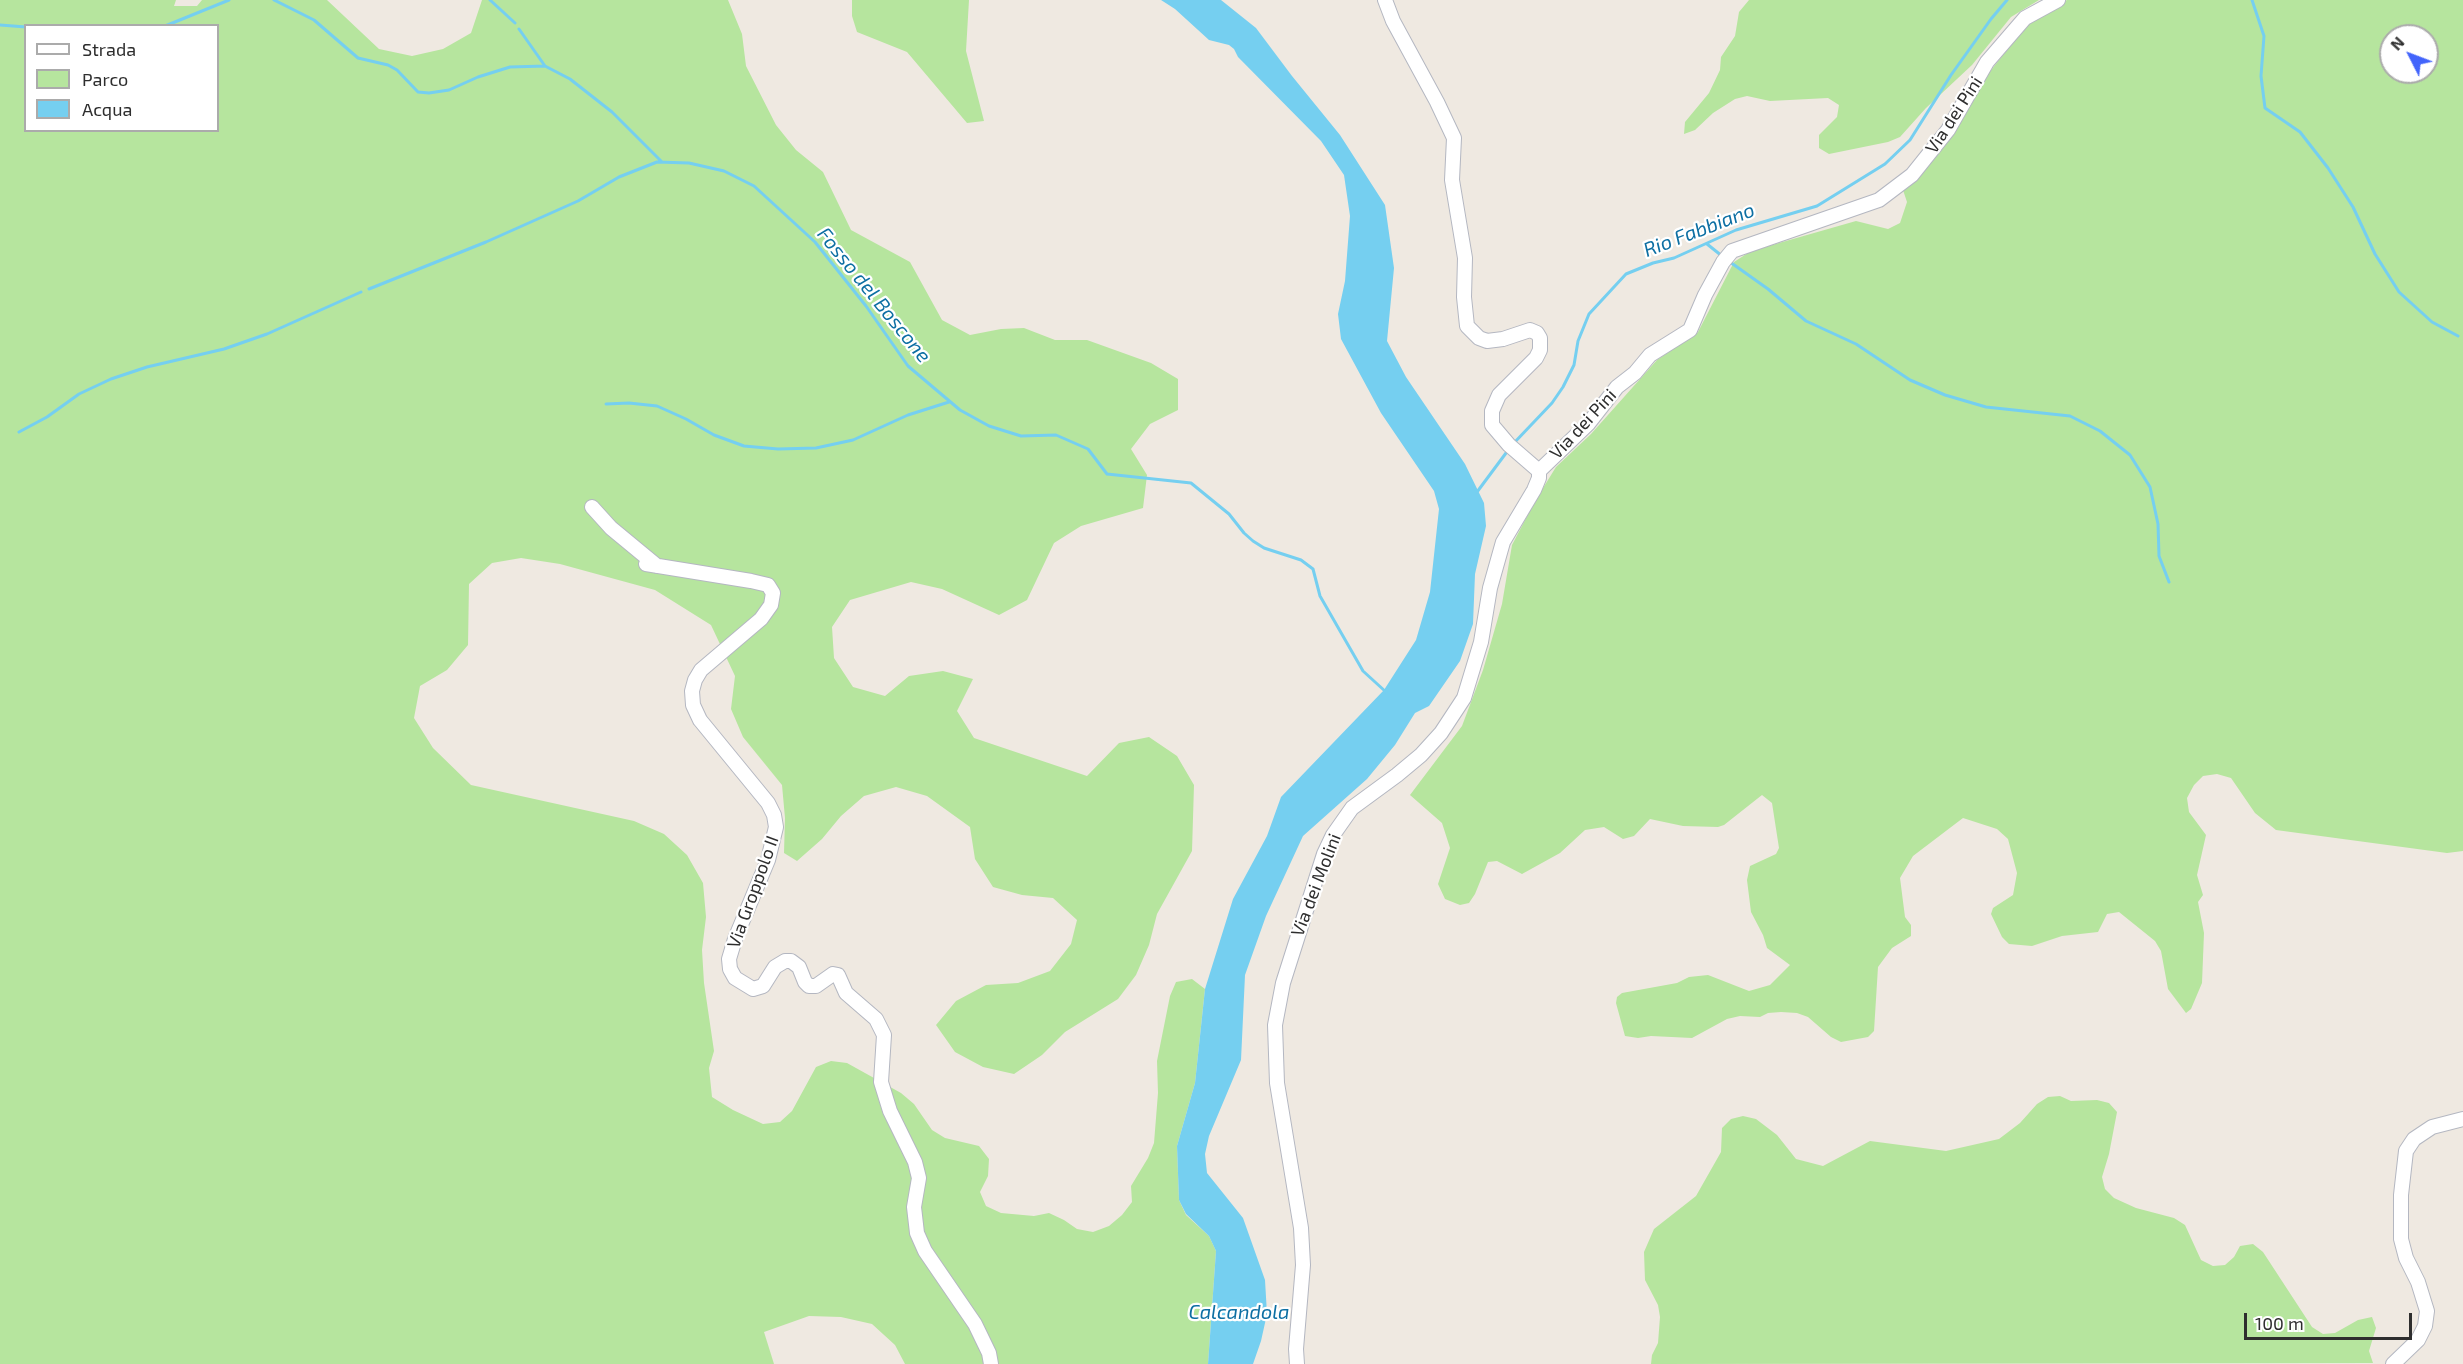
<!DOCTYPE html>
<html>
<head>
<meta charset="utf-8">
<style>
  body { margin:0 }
  #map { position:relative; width:2463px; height:1364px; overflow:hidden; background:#efe9e1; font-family:"Exo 2",sans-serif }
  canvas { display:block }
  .legend { position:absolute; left:24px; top:24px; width:195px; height:108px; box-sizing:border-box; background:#fff; border:2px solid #ababab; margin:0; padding:8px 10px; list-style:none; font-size:18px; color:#2e2e2e }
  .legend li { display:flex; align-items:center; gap:12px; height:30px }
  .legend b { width:30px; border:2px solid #ababab }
  .north { position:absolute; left:2379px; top:24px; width:60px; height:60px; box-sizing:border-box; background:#fff; border:2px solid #ababab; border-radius:50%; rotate:312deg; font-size:16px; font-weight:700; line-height:24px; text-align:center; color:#2e2e2e }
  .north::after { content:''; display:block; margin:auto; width:21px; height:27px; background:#4264fb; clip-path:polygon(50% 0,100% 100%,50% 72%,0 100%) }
  .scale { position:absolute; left:2244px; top:1313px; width:168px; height:27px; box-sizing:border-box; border:3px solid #2e2e2e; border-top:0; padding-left:8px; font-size:18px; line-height:21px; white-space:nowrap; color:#2e2e2e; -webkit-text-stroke:4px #fff; paint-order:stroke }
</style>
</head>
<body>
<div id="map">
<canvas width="2463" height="1364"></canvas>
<ul class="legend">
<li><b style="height:8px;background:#fff"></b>Strada</li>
<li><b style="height:16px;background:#b6e59e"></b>Parco</li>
<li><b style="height:16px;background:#75cff0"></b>Acqua</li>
</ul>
<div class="north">N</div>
<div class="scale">100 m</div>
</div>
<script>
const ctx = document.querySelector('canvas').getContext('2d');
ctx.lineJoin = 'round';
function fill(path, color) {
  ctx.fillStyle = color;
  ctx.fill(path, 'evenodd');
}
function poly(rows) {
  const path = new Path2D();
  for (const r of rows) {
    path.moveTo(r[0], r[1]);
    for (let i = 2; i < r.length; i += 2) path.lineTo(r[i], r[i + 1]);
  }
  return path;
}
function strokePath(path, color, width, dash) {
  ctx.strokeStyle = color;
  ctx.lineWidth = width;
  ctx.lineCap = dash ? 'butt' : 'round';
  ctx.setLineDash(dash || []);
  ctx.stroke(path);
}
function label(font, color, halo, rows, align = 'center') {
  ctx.font = font + ' "Exo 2",sans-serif';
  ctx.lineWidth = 4.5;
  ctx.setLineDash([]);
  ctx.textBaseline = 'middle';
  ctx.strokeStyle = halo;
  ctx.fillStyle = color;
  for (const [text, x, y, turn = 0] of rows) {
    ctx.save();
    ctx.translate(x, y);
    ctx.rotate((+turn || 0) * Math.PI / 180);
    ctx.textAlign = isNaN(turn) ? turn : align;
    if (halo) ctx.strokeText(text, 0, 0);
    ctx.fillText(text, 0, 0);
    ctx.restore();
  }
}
const green = poly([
  [0,0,176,0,174,6,197,6,202,0,327,0,379,49,412,56,443,49,471,33,482,0,728,0,742,34,746,66,776,125,796,150,823,172,851,230,910,262,942,320,970,335,1001,329,1024,328,1055,340,1087,340,1151,363,1178,379,1178,410,1150,424,1131,449,1147,475,1143,508,1081,526,1054,543,1027,600,999,615,942,589,911,582,850,600,832,627,834,658,853,687,885,696,909,676,943,671,973,679,957,711,974,738,1087,776,1119,743,1149,737,1177,756,1194,785,1192,851,1157,914,1149,945,1136,975,1118,999,1065,1032,1042,1055,1014,1074,983,1067,955,1052,936,1025,956,1001,986,985,1018,983,1050,971,1071,944,1077,920,1053,898,1022,895,993,887,975,859,970,827,927,796,896,787,864,796,841,816,822,839,797,861,784,853,785,818,782,785,743,737,731,709,735,676,711,625,655,590,560,564,521,558,492,563,469,584,468,645,447,670,420,686,414,718,433,748,471,785,634,821,664,834,687,855,703,883,706,917,702,950,704,983,714,1051,709,1068,712,1097,733,1110,763,1124,780,1122,792,1111,816,1067,831,1061,847,1063,901,1093,914,1104,932,1130,945,1138,979,1146,989,1159,988,1176,980,1192,986,1206,1001,1213,1034,1216,1049,1213,1064,1220,1077,1229,1093,1232,1109,1226,1122,1215,1132,1202,1131,1186,1148,1158,1154,1143,1158,1093,1157,1061,1170,996,1176,982,1192,979,1205,989,1195,1083,1177,1146,1179,1200,1186,1215,1209,1236,1216,1251,1208,1364,905,1364,895,1345,872,1324,841,1317,809,1316,764,1332,774,1364,0,1364],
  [26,26,218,26,218,130,26,130],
  [852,0,969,0,966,51,984,121,967,123,907,52,857,32,852,16],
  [1749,0,2039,0,2011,17,1972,65,1926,108,1900,137,1888,142,1829,154,1819,148,1819,135,1837,117,1839,105,1828,98,1770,101,1747,96,1735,99,1713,113,1695,130,1684,134,1685,122,1709,93,1720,70,1721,57,1735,36,1739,12],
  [2067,0,2463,0,2463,851,2447,853,2276,830,2255,813,2231,778,2217,774,2203,776,2194,785,2187,798,2189,812,2206,835,2197,875,2203,895,2198,902,2204,933,2202,983,2191,1009,2186,1013,2168,989,2161,951,2155,941,2119,912,2107,914,2098,932,2062,936,2032,946,2009,944,2002,937,1991,914,1993,908,2013,895,2017,873,2008,839,1997,829,1963,818,1913,856,1900,878,1905,917,1911,925,1911,936,1892,948,1878,967,1874,1031,1868,1037,1841,1042,1831,1037,1808,1017,1797,1013,1781,1012,1768,1013,1760,1017,1740,1016,1727,1019,1692,1038,1651,1036,1638,1038,1625,1036,1616,1003,1617,997,1622,993,1677,983,1689,977,1708,975,1749,991,1770,985,1790,965,1767,948,1763,935,1751,912,1747,880,1750,866,1776,854,1779,848,1772,803,1762,795,1724,825,1718,827,1683,826,1650,819,1634,836,1623,839,1604,827,1585,830,1560,853,1522,874,1497,861,1488,862,1475,894,1469,903,1460,905,1445,899,1438,884,1450,848,1442,823,1410,795,1462,726,1483,670,1502,604,1512,545,1535,501,1556,467,1591,434,1657,360,1698,332,1734,262,1751,251,1856,221,1888,229,1900,223,1907,202,1903,190,1916,180,1943,147,1984,79,2029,22],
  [2391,36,2427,36,2427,72,2391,72],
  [2060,1096,2071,1101,2097,1100,2109,1103,2117,1112,2109,1154,2102,1177,2105,1189,2114,1198,2136,1208,2174,1218,2185,1225,2201,1260,2213,1266,2225,1265,2234,1257,2240,1246,2253,1244,2263,1252,2312,1327,2323,1334,2335,1333,2358,1320,2372,1317,2376,1328,2369,1351,2373,1363,1651,1364,1652,1355,1658,1343,1660,1317,1658,1305,1645,1280,1644,1252,1654,1229,1696,1196,1721,1152,1722,1128,1731,1119,1743,1116,1756,1119,1777,1135,1796,1159,1823,1166,1870,1141,1946,1151,1999,1139,2020,1123,2037,1104,2048,1097]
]);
const water = poly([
  [1161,0,1221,0,1256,28,1292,76,1340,135,1385,205,1394,268,1387,341,1406,377,1465,464,1484,503,1486,526,1475,574,1473,624,1460,661,1429,706,1415,713,1395,745,1367,779,1303,836,1266,916,1245,975,1241,1060,1209,1136,1205,1154,1207,1173,1243,1218,1265,1280,1267,1314,1261,1341,1253,1364,1208,1364,1216,1251,1209,1236,1186,1214,1179,1200,1177,1146,1195,1083,1205,989,1233,899,1267,836,1281,797,1384,690,1416,640,1430,592,1439,509,1434,491,1381,413,1341,339,1338,314,1345,281,1350,216,1344,175,1321,141,1238,57,1234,49,1229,45,1209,40,1175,9]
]);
const stream = poly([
  [274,0,314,20,358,58,388,65,397,70,418,92,429,93,449,90,478,77,510,67,545,66,570,79,612,112,661,161],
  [490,0,515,23],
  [2252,0,2264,36,2261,76,2265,108,2300,132,2328,168,2353,207,2375,254,2399,292,2432,322,2458,336],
  [0,25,26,27],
  [165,26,229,0],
  [519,29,545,66],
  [1707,244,1722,256],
  [1730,262,1768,289,1806,321,1856,344,1910,380,1945,395,1986,407,2070,416,2100,431,2130,455,2150,487,2158,524,2159,556,2169,582],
  [369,289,486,242,578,201,619,177,657,162,689,163,724,171,754,186,815,242,866,306,908,366,960,410,989,426,1021,436,1056,435,1088,449,1107,474,1191,483,1229,514,1244,533,1253,541,1264,548,1301,560,1313,569,1320,596,1363,671,1386,692],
  [606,404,629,403,657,406,686,419,714,435,744,446,778,449,816,448,853,440,908,415,949,402],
  [19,432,47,417,79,394,111,379,147,367,224,349,267,334,361,292],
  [1513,444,1552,403,1563,387,1574,365,1578,341,1589,314,1626,274,1653,263,1674,258,1736,230,1817,206,1885,164,1910,140,1951,75,1991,19,2007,0],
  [1477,492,1509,449]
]);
const minor = poly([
  [1385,0,1393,21,1437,102,1454,138,1452,180,1465,258,1464,297,1467,326,1479,338,1487,341,1503,339,1530,330,1537,333,1540,338,1540,350,1536,358,1499,395,1492,411,1492,425,1509,445,1539,471],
  [1539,471,1588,424,1617,387,1635,373,1650,355,1690,330,1705,295,1723,262,1732,251,1879,200,1912,175,1948,130,1987,62,2025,18,2058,0],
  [592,507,611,528,657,566],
  [646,564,751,581,768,585,773,593,771,605,761,619,701,670,695,680,692,691,693,705,700,720,768,803,774,815,776,827,768,860,735,939,729,959,730,969,735,978,753,989,763,986,775,967,785,961,791,961,799,967,805,982,809,986,816,986,833,974,838,975,846,993,876,1019,884,1035,881,1082,890,1111,915,1162,919,1178,914,1207,917,1233,925,1251,975,1324,989,1353,991,1364],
  [1297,1364,1296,1349,1303,1265,1301,1228,1277,1083,1275,1025,1283,983,1324,854,1333,835,1352,808,1397,775,1421,755,1441,733,1464,698,1481,642,1490,588,1503,542,1534,490,1539,478,1539,471],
  [2393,1364,2418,1340,2425,1326,2427,1311,2418,1282,2406,1258,2401,1239,2401,1195,2406,1151,2414,1139,2432,1127,2463,1119]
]);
const streetNames = [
  ["Via dei Pini",1954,115,-57],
  ["Via dei Pini",1583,424,-47],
  ["Via dei Molini",1316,885,-69],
  ["Via Groppolo II",753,892,-70]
];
const waterNames = [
  ["Rio Fabbiano",1699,230,-21],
  ["Fosso del Boscone",874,295,51],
  ["Calcandola",1239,1312]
];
fill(green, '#b6e59e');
fill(water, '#75cff0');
strokePath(stream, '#75cff0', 3);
strokePath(minor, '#b4b7c1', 16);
strokePath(minor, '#fff', 14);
label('18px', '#2e2e2e', '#fff', streetNames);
label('italic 20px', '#0d6fa3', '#fff', waterNames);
</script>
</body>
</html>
